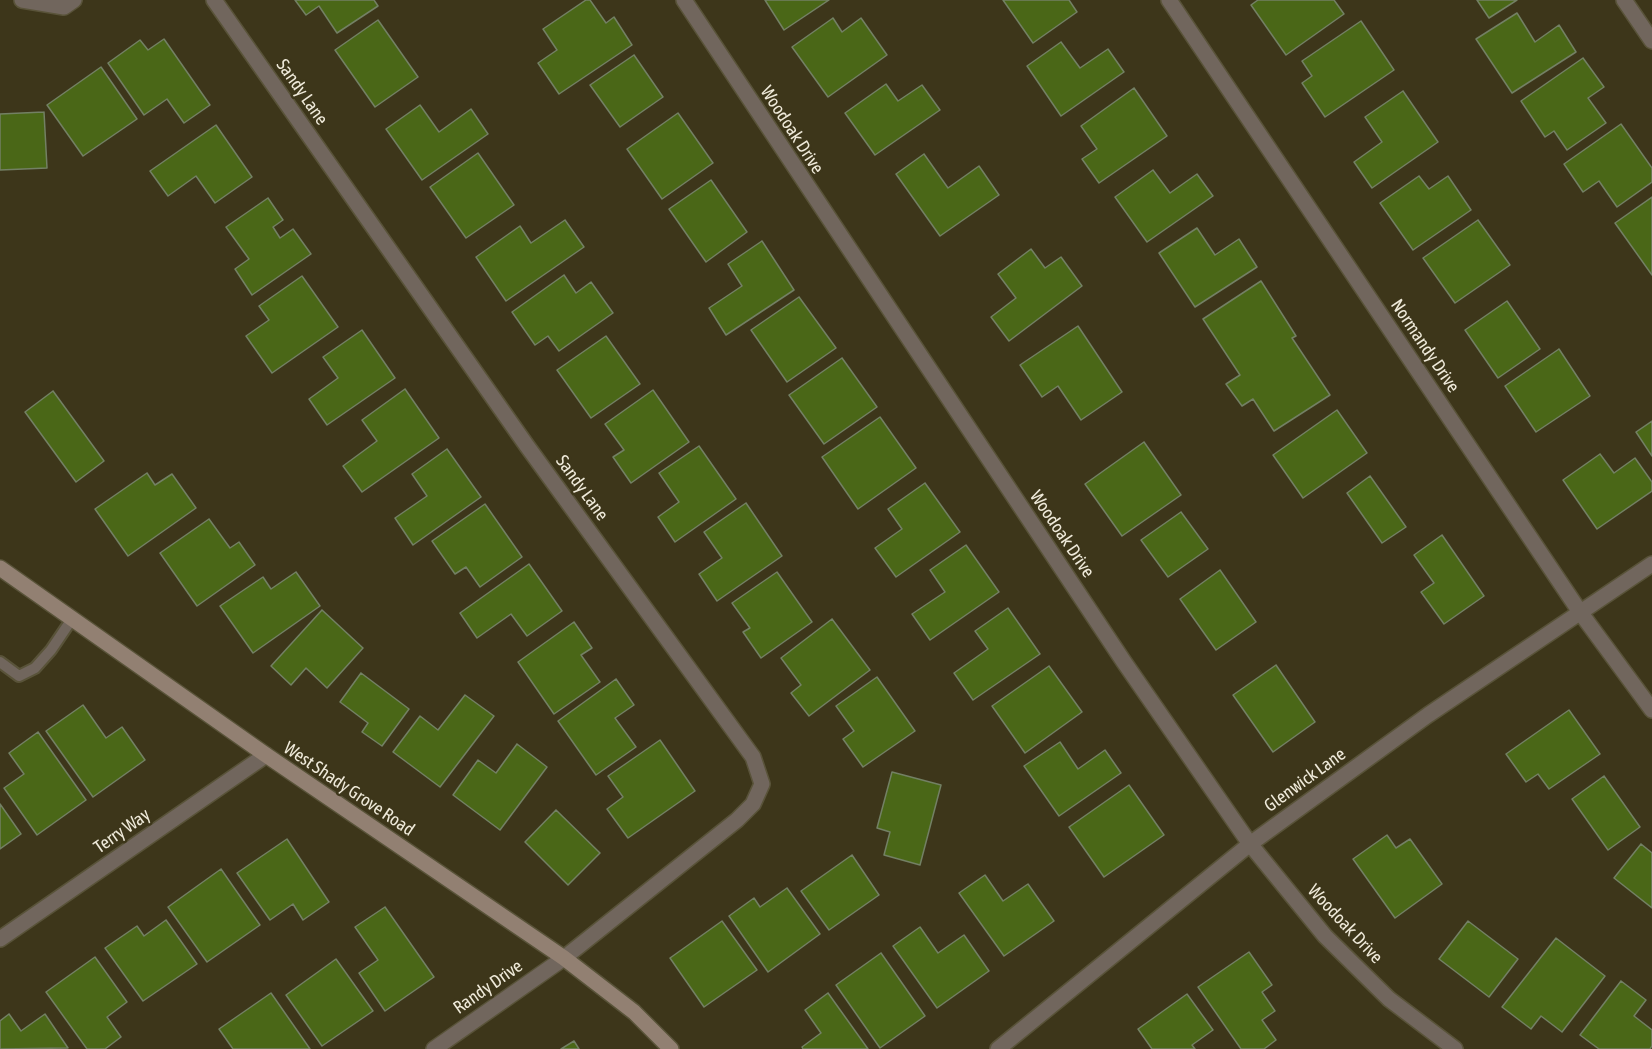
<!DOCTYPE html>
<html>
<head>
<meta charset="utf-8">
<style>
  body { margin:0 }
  canvas { display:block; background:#3d361a }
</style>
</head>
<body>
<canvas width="1652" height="1049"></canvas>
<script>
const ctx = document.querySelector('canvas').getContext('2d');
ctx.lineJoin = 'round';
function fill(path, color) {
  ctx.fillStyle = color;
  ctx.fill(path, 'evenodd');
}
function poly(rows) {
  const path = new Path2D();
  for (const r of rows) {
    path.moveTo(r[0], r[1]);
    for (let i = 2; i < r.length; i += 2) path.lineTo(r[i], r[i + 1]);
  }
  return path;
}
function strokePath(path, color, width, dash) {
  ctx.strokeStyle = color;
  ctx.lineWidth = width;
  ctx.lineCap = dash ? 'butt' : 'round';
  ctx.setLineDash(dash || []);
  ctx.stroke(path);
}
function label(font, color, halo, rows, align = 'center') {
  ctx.font = font + ' "Asap Condensed",sans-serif';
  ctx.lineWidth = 5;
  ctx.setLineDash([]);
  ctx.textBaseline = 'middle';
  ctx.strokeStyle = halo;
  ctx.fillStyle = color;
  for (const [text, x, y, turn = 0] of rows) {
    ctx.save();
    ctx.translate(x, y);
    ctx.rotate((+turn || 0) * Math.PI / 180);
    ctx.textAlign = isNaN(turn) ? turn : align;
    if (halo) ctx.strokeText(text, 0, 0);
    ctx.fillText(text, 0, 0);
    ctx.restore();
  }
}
const building = poly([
  [295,0,374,0,378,6,337,33,319,6,306,15,295,0],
  [586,0,590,0,606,23,614,17,632,45,559,94,538,63,557,50,543,29,586,0],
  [765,0,829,0,784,30,765,0],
  [1003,0,1069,0,1077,12,1033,43,1003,0],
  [1258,0,1334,0,1344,14,1286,55,1251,5,1258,0],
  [1477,0,1517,0,1489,18,1477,0],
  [1517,13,1535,42,1559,25,1576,52,1512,93,1476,39,1517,13],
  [833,18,842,32,861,18,887,55,828,97,792,47,833,18],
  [378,20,418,77,375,107,335,50,378,20],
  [1361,21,1394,70,1325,117,1302,83,1312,76,1302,61,1361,21],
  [164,39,210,105,184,123,167,99,144,115,108,63,140,40,148,50,164,39],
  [1061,42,1080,68,1108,49,1124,72,1061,116,1027,66,1061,42],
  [634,55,663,97,620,127,590,85,634,55],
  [1583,58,1604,87,1588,98,1606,123,1567,150,1554,131,1545,137,1521,101,1583,58],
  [101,67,137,119,83,156,47,105,101,67],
  [886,84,898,101,922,85,940,110,875,155,845,113,886,84],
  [1134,88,1167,136,1099,183,1082,159,1097,149,1081,126,1134,88],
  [1403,91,1438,142,1372,188,1354,162,1382,142,1365,117,1403,91],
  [420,105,439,132,471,109,488,134,422,180,386,129,420,105],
  [44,112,47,168,0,170,0,114,44,112],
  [678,113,713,163,662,199,627,149,678,113],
  [1621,124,1652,168,1652,182,1617,207,1599,181,1583,192,1564,164,1621,124],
  [216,125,252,177,215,203,196,176,168,196,150,171,216,125],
  [478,153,514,205,466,238,430,187,478,153],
  [924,154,948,188,979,166,999,195,940,236,896,174,924,154],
  [1153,170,1170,193,1197,174,1213,196,1147,242,1115,197,1153,170],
  [1419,176,1429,189,1448,176,1471,210,1413,250,1380,203,1419,176],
  [711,180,747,232,706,262,669,209,711,180],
  [1652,197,1652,275,1615,223,1652,197],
  [268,198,283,220,273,227,280,238,293,229,311,254,252,295,235,269,249,259,226,227,268,198],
  [565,220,584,247,506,301,476,257,520,226,531,243,565,220],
  [1478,220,1510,265,1455,303,1423,258,1478,220],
  [1197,228,1215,255,1239,239,1257,267,1195,307,1159,253,1197,228],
  [762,241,794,290,726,335,709,308,742,286,728,264,762,241],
  [1031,249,1045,268,1061,257,1082,286,1009,341,991,317,1016,298,998,274,1031,249],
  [564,275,576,293,591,282,613,313,559,351,548,336,535,345,512,312,564,275],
  [302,276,338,327,272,373,246,336,269,320,259,306,302,276],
  [1261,281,1296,336,1292,338,1330,395,1274,431,1253,399,1242,406,1226,384,1240,375,1203,319,1261,281],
  [799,297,836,348,787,382,751,330,799,297],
  [1507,301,1540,349,1498,378,1465,330,1507,301],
  [1078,326,1122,392,1081,420,1058,386,1042,397,1020,365,1078,326],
  [362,330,395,378,327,425,309,399,338,378,323,357,362,330],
  [606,336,640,384,591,418,557,370,606,336],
  [1559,349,1590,396,1536,432,1505,386,1559,349],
  [842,358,877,407,824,444,789,395,842,358],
  [405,389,439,438,362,492,343,466,377,441,362,420,405,389],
  [653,390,689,442,631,483,613,457,624,450,605,424,653,390],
  [53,391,104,461,76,482,25,412,53,391],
  [1337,410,1367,453,1303,498,1273,455,1337,410],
  [880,417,916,468,858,509,822,457,880,417],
  [1652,421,1652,456,1636,432,1652,421],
  [1144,442,1181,495,1122,536,1085,484,1144,442],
  [699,446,736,499,675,542,658,517,679,502,659,473,699,446],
  [447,449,481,497,413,545,395,518,427,496,412,474,447,449],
  [1600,454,1614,473,1635,458,1652,482,1652,491,1597,529,1563,480,1600,454],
  [147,473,155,485,172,474,196,508,128,556,95,509,147,473],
  [1370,476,1406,527,1382,543,1347,493,1370,476],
  [925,483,960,532,896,577,875,548,902,529,888,509,925,483],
  [746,503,782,556,717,601,699,574,722,558,704,532,746,503],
  [485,504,522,557,480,587,466,567,455,574,432,541,485,504],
  [1181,512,1208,549,1168,577,1141,540,1181,512],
  [209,519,230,548,239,542,255,565,197,606,160,553,209,519],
  [1442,535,1484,596,1444,624,1421,592,1434,583,1414,555,1442,535],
  [966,545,999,592,930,640,912,614,945,592,930,570,966,545],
  [529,564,562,611,527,636,511,614,477,638,460,613,529,564],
  [1220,570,1256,622,1216,650,1180,599,1220,570],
  [296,572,320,606,253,653,220,606,263,577,271,589,296,572],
  [777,572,812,622,761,658,743,632,750,628,732,603,777,572],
  [1008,608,1040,654,973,700,954,673,988,649,975,631,1008,608],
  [322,610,363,648,327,688,306,668,291,685,271,666,322,610],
  [832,619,870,670,809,716,791,693,801,685,781,658,832,619],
  [574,622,592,648,581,655,600,682,554,714,518,662,574,622],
  [1276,665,1315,722,1273,752,1233,695,1276,665],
  [1049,666,1082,712,1025,753,992,706,1049,666],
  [361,673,409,709,382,746,362,732,368,723,340,702,361,673],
  [877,677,915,731,863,767,843,739,854,731,836,706,877,677],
  [616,679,634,705,615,718,636,747,596,775,558,721,616,679],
  [465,695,494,716,440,787,393,752,420,716,438,730,465,695],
  [83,705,106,738,122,727,145,760,93,797,46,731,83,705],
  [1569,710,1600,754,1549,789,1538,774,1526,782,1506,754,1569,710],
  [38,732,86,800,37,835,4,788,24,774,9,753,38,732],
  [660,740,695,791,628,838,607,809,623,797,608,776,660,740],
  [1060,742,1078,769,1105,750,1121,773,1059,816,1024,766,1060,742],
  [517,744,547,767,500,830,453,795,478,760,496,773,517,744],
  [892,772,941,785,920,865,884,855,890,832,877,828,892,772],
  [1604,776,1640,827,1608,850,1572,799,1604,776],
  [1129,785,1164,835,1104,877,1069,827,1129,785],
  [0,804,21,834,0,849,0,804],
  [556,810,600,853,568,885,525,842,556,810],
  [1387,835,1396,848,1410,839,1442,884,1395,918,1353,859,1387,835],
  [287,839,329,902,303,920,293,904,270,920,237,873,287,839],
  [1641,844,1652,853,1652,908,1614,878,1641,844],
  [852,855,879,895,829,930,801,891,852,855],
  [221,869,260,925,207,962,168,907,221,869],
  [985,875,1003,901,1028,884,1054,921,1004,956,959,893,985,875],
  [787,888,820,934,768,972,729,916,754,898,760,907,787,888],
  [385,907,434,977,385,1011,359,973,378,960,355,927,385,907],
  [166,920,197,964,143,1001,105,948,137,926,144,936,166,920],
  [722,921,757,970,704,1007,670,958,722,921],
  [1468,921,1518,959,1489,997,1439,959,1468,921],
  [920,927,938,953,964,935,989,971,937,1008,893,946,920,927],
  [1556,938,1605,976,1562,1032,1541,1016,1531,1029,1502,1007,1556,938],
  [1249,952,1272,985,1262,992,1275,1011,1262,1020,1276,1040,1264,1049,1241,1049,1198,987,1249,952],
  [881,953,925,1016,880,1048,836,985,881,953],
  [95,957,127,1002,107,1017,121,1037,105,1049,87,1049,46,992,95,957],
  [336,959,373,1011,322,1046,286,995,336,959],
  [1621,981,1646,1000,1634,1016,1652,1030,1652,1046,1650,1049,1599,1049,1580,1035,1621,981],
  [271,993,310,1049,233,1049,219,1029,271,993],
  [828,993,868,1049,803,1049,802,1047,821,1033,805,1010,828,993],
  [1187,994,1213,1030,1192,1045,1195,1049,1152,1049,1138,1029,1187,994],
  [9,1014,21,1031,45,1014,68,1048,0,1049,0,1021,9,1014],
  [574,1041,579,1049,561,1049,574,1041]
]);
const service = poly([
  [0,662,19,676,35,668,51,650,72,619]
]);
const minor = poly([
  [22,0,64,7,74,0],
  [214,0,527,446,753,757,762,784,753,804,737,820,564,958,434,1049],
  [684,0,1124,662,1250,844,1325,936,1389,999,1455,1049],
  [1169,0,1580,612,1652,710],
  [1624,0,1652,41],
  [0,939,266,755],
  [998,1049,1250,844,1428,715,1652,564]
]);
const secondary = poly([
  [0,568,266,755,564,958,634,1012,671,1049]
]);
const streetNames = [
  ["Sandy Lane",302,92,55],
  ["Woodoak Drive",792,130,57],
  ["Normandy Drive",1425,346,56],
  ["Sandy Lane",582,488,54],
  ["Woodoak Drive",1062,534,56],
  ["Glenwick Lane",1305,780,-36],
  ["West Shady Grove Road",349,789,34],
  ["Terry Way",122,831,-35],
  ["Woodoak Drive",1345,924,47],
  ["Randy Drive",488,987,-35]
];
fill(building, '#4a6717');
strokePath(building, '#738064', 1.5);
strokePath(service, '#595339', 14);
strokePath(minor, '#595339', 18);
strokePath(secondary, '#595339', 18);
strokePath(service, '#71665d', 10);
strokePath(minor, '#71665d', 15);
strokePath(secondary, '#928072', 15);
label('18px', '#efeada', '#3d361a', streetNames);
</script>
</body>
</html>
